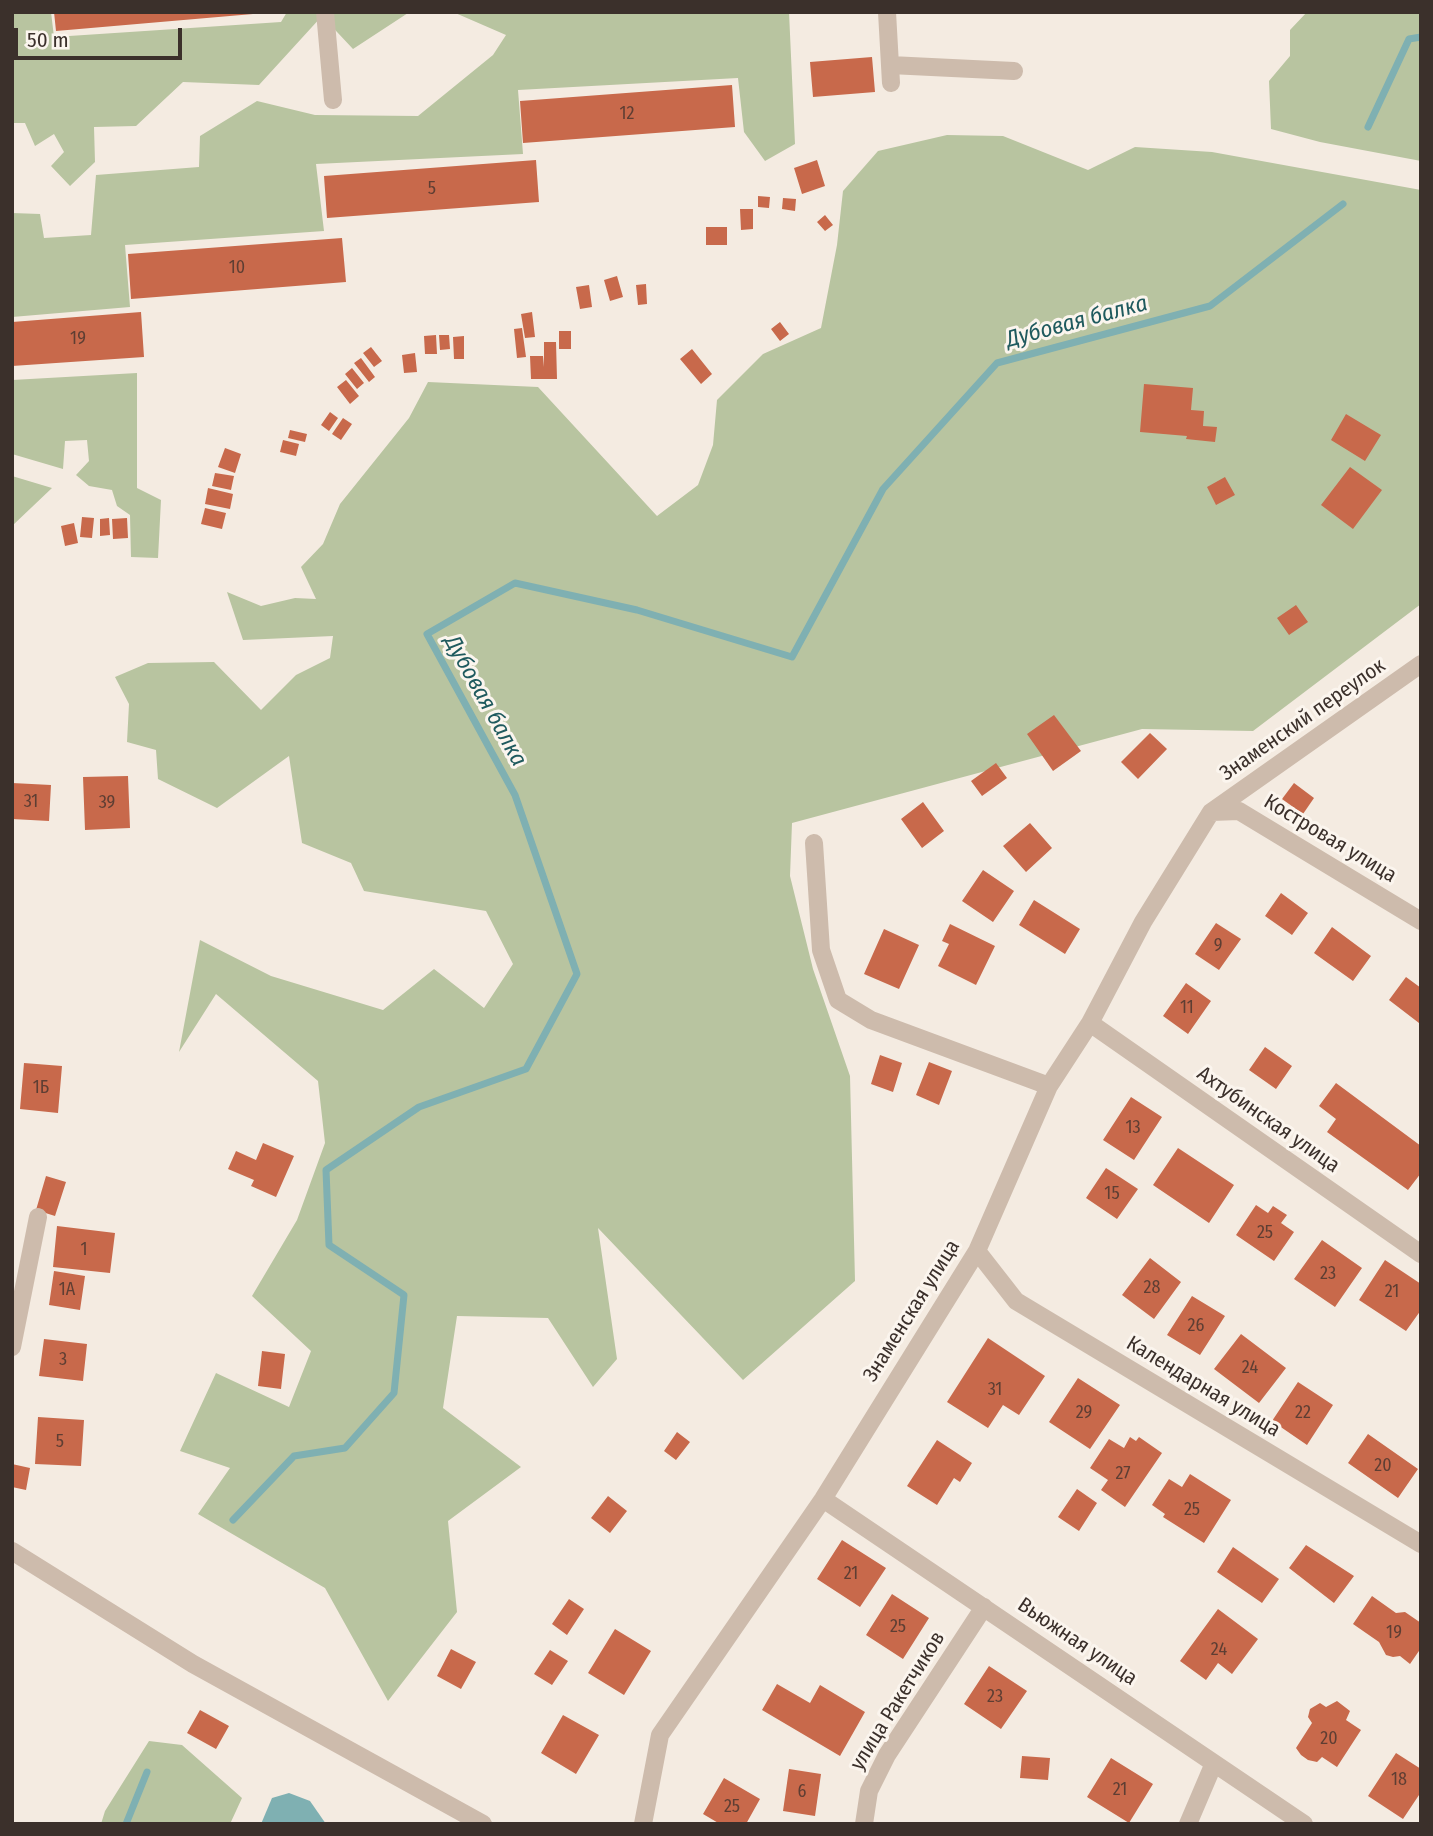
<!DOCTYPE html>
<html>
<head>
<meta charset="utf-8">
<style>
  body { margin:0 }
  #map { position:relative; width:1433px; height:1836px; overflow:hidden; background:#f4ebe1; font-family:"Fira Sans Condensed",sans-serif }
  canvas { display:block }
  .frame { position:absolute; inset:0; border:14px solid #3b302b; pointer-events:none }
  .scale { position:absolute; left:14px; top:28px; width:168px; height:32px; box-sizing:border-box; border:4px solid #3b302b; border-top:0; padding-left:9px; font-size:21px; line-height:24px; white-space:nowrap; color:#3b302b; -webkit-text-stroke:5px #fbf5ee; paint-order:stroke }
</style>
</head>
<body>
<div id="map">
<canvas width="1433" height="1836"></canvas>
<div class="frame"></div>
<div class="scale">50 m</div>
</div>
<script>
const ctx = document.querySelector('canvas').getContext('2d');
ctx.lineJoin = 'round';
function fill(path, color) {
  ctx.fillStyle = color;
  ctx.fill(path, 'evenodd');
}
function poly(rows) {
  const path = new Path2D();
  for (const r of rows) {
    path.moveTo(r[0], r[1]);
    for (let i = 2; i < r.length; i += 2) path.lineTo(r[i], r[i + 1]);
  }
  return path;
}
function strokePath(path, color, width, dash) {
  ctx.strokeStyle = color;
  ctx.lineWidth = width;
  ctx.lineCap = dash ? 'butt' : 'round';
  ctx.setLineDash(dash || []);
  ctx.stroke(path);
}
function label(font, color, halo, rows, align = 'center') {
  ctx.font = font + ' "Fira Sans Condensed",sans-serif';
  ctx.lineWidth = 6;
  ctx.setLineDash([]);
  ctx.textBaseline = 'middle';
  ctx.strokeStyle = halo;
  ctx.fillStyle = color;
  for (const [text, x, y, turn = 0] of rows) {
    ctx.save();
    ctx.translate(x, y);
    ctx.rotate((+turn || 0) * Math.PI / 180);
    ctx.textAlign = isNaN(turn) ? turn : align;
    if (halo) ctx.strokeText(text, 0, 0);
    ctx.fillText(text, 0, 0);
    ctx.restore();
  }
}
const green = poly([
  [12,12,51,12,54,37,281,22,287,12,413,12,408,13,353,49,322,16,259,85,183,82,136,126,94,127,95,162,70,186,51,166,64,152,54,134,35,146,25,123,12,123],
  [453,12,789,12,795,144,765,161,744,132,738,78,518,90,523,154,316,164,324,231,125,245,130,307,12,317,12,213,40,214,44,238,91,235,96,175,199,167,200,136,257,101,315,115,418,116,493,55,506,35],
  [1307,12,1421,12,1421,161,1320,142,1271,129,1269,81,1290,56,1290,30],
  [947,135,1003,136,1088,170,1135,147,1212,152,1421,190,1421,604,1253,731,1142,729,792,823,790,876,813,969,850,1076,855,1281,743,1380,598,1228,617,1359,593,1387,548,1318,457,1316,443,1408,521,1467,448,1521,457,1612,388,1701,325,1588,198,1514,230,1468,180,1451,216,1373,289,1407,311,1351,252,1296,297,1220,325,1143,318,1081,216,994,179,1052,200,940,271,976,383,1010,434,969,484,1008,513,964,486,911,364,891,351,863,302,843,289,756,217,808,158,779,156,750,127,742,129,704,115,677,148,663,214,662,261,710,296,675,330,658,333,636,243,640,227,592,261,606,295,598,316,599,301,567,323,544,340,504,409,418,428,382,538,387,657,516,698,485,713,445,717,400,763,354,821,328,837,245,843,191,878,151],
  [137,373,137,488,161,500,158,558,131,557,130,515,117,506,112,490,89,486,76,475,89,461,87,440,65,441,63,469,12,454,12,380],
  [12,476,52,488,12,526],
  [149,1741,182,1745,242,1798,230,1824,101,1824,105,1811]
]);
const water = poly([
  [289,1793,310,1801,326,1824,261,1824,272,1798]
]);
const stream = poly([
  [1368,127,1409,39,1421,37],
  [233,1520,294,1456,345,1448,394,1393,404,1295,329,1245,326,1170,419,1107,526,1069,577,974,515,795,427,634,515,583,637,610,792,657,883,489,997,363,1210,306,1343,204],
  [126,1824,147,1772]
]);
const building = poly([
  [54,12,253,12,253,14,56,31],
  [872,57,875,92,813,97,810,62],
  [732,85,735,127,523,143,520,101],
  [536,160,539,202,327,218,324,176],
  [817,160,825,186,802,194,794,168],
  [758,196,770,197,769,208,758,207],
  [783,198,796,199,795,211,782,209],
  [740,209,753,209,753,229,741,230],
  [825,215,833,225,825,231,817,222],
  [706,227,727,227,727,245,706,245],
  [342,238,346,282,131,299,128,254],
  [617,276,623,297,610,301,604,280],
  [646,284,647,304,638,305,636,285],
  [589,285,592,307,580,309,576,287],
  [141,312,144,357,12,366,12,322],
  [532,312,535,337,525,338,521,314],
  [780,322,789,334,780,341,771,329],
  [522,328,526,357,517,358,514,329],
  [559,331,571,331,571,349,559,349],
  [436,335,437,354,425,354,424,336],
  [439,335,449,335,450,349,440,350],
  [464,336,464,359,454,359,453,337],
  [544,342,556,342,557,379,531,379,530,356,543,356,544,367],
  [371,347,382,361,374,367,363,353],
  [692,349,712,374,701,384,680,359],
  [415,353,417,372,404,373,402,355],
  [361,358,375,377,369,382,354,363],
  [352,368,364,383,357,389,345,374],
  [346,380,359,396,350,404,337,387],
  [1144,384,1193,388,1191,410,1204,411,1203,426,1217,427,1215,442,1186,439,1187,436,1140,432],
  [330,412,338,418,329,431,321,425],
  [1346,414,1381,435,1365,461,1331,440],
  [343,418,352,424,341,440,332,434],
  [290,430,307,434,305,442,288,438],
  [283,440,299,444,296,456,280,452],
  [225,448,241,454,235,473,218,467],
  [1350,467,1382,490,1353,529,1321,505],
  [215,473,234,476,231,490,212,486],
  [1225,477,1235,495,1216,505,1207,487],
  [208,488,233,494,230,509,205,504],
  [205,508,226,513,222,529,201,524],
  [82,517,94,518,92,538,80,537],
  [109,518,110,535,100,536,100,519],
  [127,518,128,538,113,539,112,519],
  [74,523,78,543,65,546,61,526],
  [1296,605,1308,622,1289,635,1277,618],
  [1054,715,1081,751,1053,771,1027,734],
  [1150,733,1167,749,1138,779,1121,762],
  [996,763,1007,778,982,796,971,781],
  [128,776,130,828,85,830,83,777],
  [12,783,51,785,49,821,12,819],
  [1294,783,1314,798,1303,814,1282,799],
  [923,802,944,831,922,848,901,819],
  [1030,823,1052,848,1026,872,1003,846],
  [983,870,1014,891,993,922,962,901],
  [1281,893,1308,913,1292,935,1265,916],
  [1034,900,1080,929,1065,954,1019,925],
  [1216,923,1241,939,1219,970,1195,954],
  [950,924,995,946,976,985,938,966,949,944,942,941],
  [1332,927,1371,956,1353,981,1314,953],
  [884,929,919,945,899,989,864,974],
  [1406,977,1421,988,1419,1023,1389,1000],
  [1186,983,1211,1001,1188,1034,1163,1016],
  [1265,1047,1292,1066,1276,1089,1249,1070],
  [880,1055,902,1063,893,1092,871,1084],
  [929,1062,952,1071,939,1105,916,1095],
  [24,1063,62,1066,58,1113,20,1109],
  [1336,1083,1421,1146,1421,1173,1408,1190,1327,1132,1336,1119,1319,1106],
  [1131,1097,1162,1117,1134,1160,1103,1140],
  [263,1143,294,1156,276,1197,251,1186,254,1180,228,1169,236,1151,256,1160],
  [1178,1148,1234,1185,1209,1223,1153,1185],
  [1106,1168,1138,1189,1117,1219,1086,1198],
  [46,1176,66,1182,55,1216,36,1210],
  [1256,1205,1268,1213,1273,1206,1287,1215,1281,1223,1294,1232,1274,1261,1236,1235],
  [57,1226,115,1233,110,1273,53,1267],
  [1322,1240,1362,1268,1335,1307,1294,1279],
  [1150,1258,1181,1282,1154,1319,1122,1295],
  [1385,1260,1421,1284,1421,1310,1406,1331,1359,1300],
  [54,1271,85,1276,80,1310,49,1305],
  [1192,1296,1225,1316,1200,1355,1167,1335],
  [1241,1334,1286,1368,1259,1403,1214,1369],
  [988,1338,1045,1376,1019,1415,1003,1405,988,1428,947,1402],
  [44,1339,87,1344,83,1381,39,1376],
  [262,1351,285,1354,281,1389,258,1386],
  [1078,1378,1120,1405,1090,1449,1049,1422],
  [1298,1382,1333,1405,1307,1445,1272,1421],
  [38,1417,84,1420,81,1466,35,1464],
  [677,1432,690,1442,676,1460,664,1451],
  [1368,1434,1418,1469,1398,1498,1348,1463],
  [1130,1437,1136,1441,1139,1437,1162,1453,1125,1507,1101,1490,1108,1480,1090,1468,1109,1439,1124,1448],
  [937,1440,972,1463,960,1482,954,1478,937,1505,907,1486],
  [12,1464,30,1468,26,1490,12,1487],
  [1190,1474,1231,1500,1204,1543,1163,1517,1165,1514,1152,1505,1169,1479,1182,1487],
  [1077,1489,1097,1503,1079,1531,1058,1517],
  [608,1496,627,1511,610,1533,591,1518],
  [842,1540,886,1568,860,1607,817,1579],
  [1306,1545,1354,1576,1334,1603,1289,1568],
  [1233,1547,1279,1579,1262,1603,1217,1572],
  [892,1594,929,1618,903,1659,866,1635],
  [1372,1596,1396,1613,1405,1612,1421,1623,1421,1648,1410,1664,1400,1656,1393,1657,1386,1655,1379,1642,1353,1624],
  [569,1599,584,1609,567,1635,552,1624],
  [1218,1609,1258,1639,1232,1674,1218,1663,1206,1680,1180,1661],
  [615,1629,651,1651,624,1695,588,1673],
  [451,1649,476,1662,461,1689,437,1676],
  [550,1650,568,1661,552,1685,534,1674],
  [989,1666,1027,1691,1001,1729,964,1704],
  [777,1684,810,1703,820,1685,865,1712,840,1756,762,1710],
  [1337,1701,1350,1711,1346,1720,1361,1730,1337,1767,1322,1757,1317,1762,1308,1760,1301,1755,1296,1748,1312,1723,1308,1717,1310,1709,1320,1703,1326,1707],
  [200,1710,229,1726,216,1749,187,1733],
  [563,1715,599,1735,576,1774,541,1753],
  [1396,1753,1421,1769,1421,1792,1403,1819,1368,1796],
  [1022,1756,1050,1758,1048,1780,1020,1778],
  [1111,1758,1153,1784,1129,1823,1087,1797],
  [789,1769,821,1774,815,1816,783,1811],
  [724,1778,760,1799,746,1824,720,1824,703,1814]
]);
const minor = poly([
  [325,12,333,100],
  [887,12,891,83],
  [890,65,1014,71],
  [1211,812,1239,811,1421,921],
  [814,843,821,950,838,1000,871,1020,1049,1086],
  [1090,1023,1421,1254],
  [977,1251,1016,1301,1421,1544],
  [12,1347,38,1217],
  [823,1499,1304,1824],
  [12,1551,193,1664,483,1824],
  [643,1824,660,1735,823,1499,977,1251,1049,1086,1090,1023,1143,922,1211,812,1421,664],
  [864,1824,869,1791,887,1755,984,1607],
  [1188,1824,1214,1763]
]);
const numberNames = [
  ["12",627,114],
  ["5",432,189],
  ["10",237,268],
  ["19",78,339],
  ["31",31,802],
  ["39",107,803],
  ["9",1218,946],
  ["11",1187,1008],
  ["1Б",41,1088],
  ["13",1133,1128],
  ["15",1112,1194],
  ["25",1265,1233],
  ["1",84,1250],
  ["23",1328,1274],
  ["28",1152,1288],
  ["1А",67,1290],
  ["21",1392,1292],
  ["26",1196,1326],
  ["3",63,1360],
  ["24",1250,1368],
  ["31",995,1390],
  ["29",1084,1413],
  ["22",1303,1413],
  ["5",60,1442],
  ["20",1383,1466],
  ["27",1123,1474],
  ["25",1192,1510],
  ["21",851,1574],
  ["25",898,1627],
  ["19",1394,1633],
  ["24",1219,1650],
  ["23",995,1697],
  ["20",1329,1739],
  ["18",1399,1780],
  ["21",1120,1790],
  ["6",802,1792],
  ["25",732,1807]
];
const streetNames = [
  ["Знаменский переулок",1303,720,-35],
  ["Костровая улица",1330,839,31],
  ["Ахтубинская улица",1268,1120,35],
  ["Знаменская улица",912,1311,-58],
  ["Календарная улица",1203,1387,31],
  ["Вьюжная улица",1077,1642,34],
  ["улица Ракетчиков",898,1701,-58]
];
const waterNames = [
  ["Дубовая балка",1077,322,-15],
  ["Дубовая балка",485,701,61]
];
fill(green, '#b8c4a0');
fill(water, '#7fb0b2');
strokePath(stream, '#7fb0b2', 7);
fill(building, '#c8694b');
strokePath(minor, '#cdbbac', 18);
label('18px', '#5e3e33', null, numberNames);
label('21px', '#3b302b', '#fbf5ee', streetNames);
label('italic 23px', '#1f5a5e', '#fbf5ee', waterNames);
</script>
</body>
</html>
